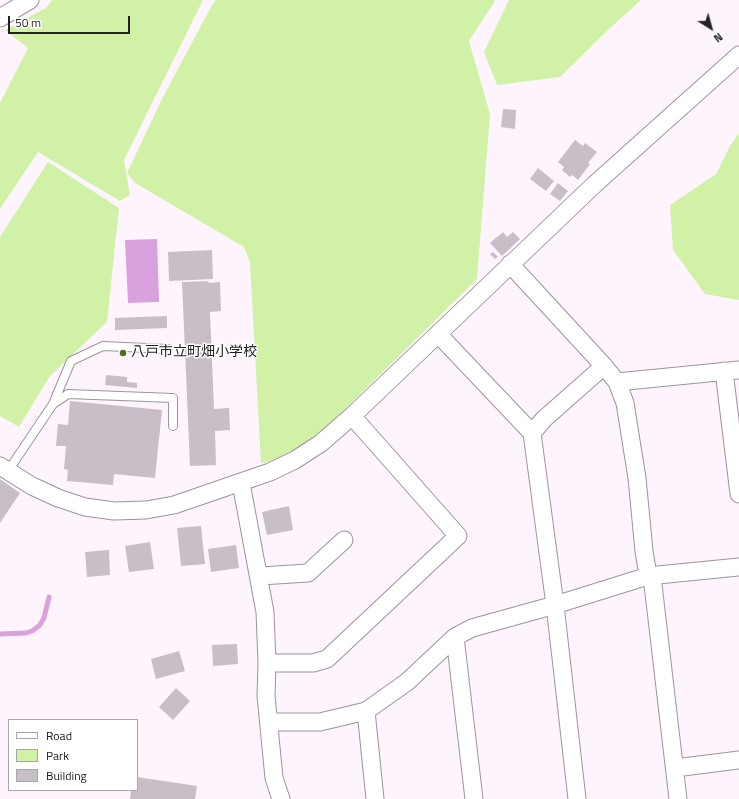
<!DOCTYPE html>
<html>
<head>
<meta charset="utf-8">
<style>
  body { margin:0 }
  #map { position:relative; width:739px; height:799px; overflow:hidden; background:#fef4fe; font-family:"Titillium Web",sans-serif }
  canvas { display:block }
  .legend { position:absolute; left:8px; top:719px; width:130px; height:72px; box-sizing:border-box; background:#fff; border:1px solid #a7a6a8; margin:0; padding:5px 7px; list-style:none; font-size:12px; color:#242125 }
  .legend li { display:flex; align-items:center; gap:8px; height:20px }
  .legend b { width:20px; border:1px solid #a7a6a8 }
  .north { position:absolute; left:691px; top:8px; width:40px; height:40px; -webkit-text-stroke:3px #fff; paint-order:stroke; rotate:143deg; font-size:11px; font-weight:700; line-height:16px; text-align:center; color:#242125 }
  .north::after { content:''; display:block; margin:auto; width:14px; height:18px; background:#242125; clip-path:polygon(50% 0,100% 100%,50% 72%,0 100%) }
  .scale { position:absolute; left:8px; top:16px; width:122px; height:18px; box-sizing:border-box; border:2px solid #242125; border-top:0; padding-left:5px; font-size:12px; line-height:14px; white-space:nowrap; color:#242125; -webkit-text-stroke:3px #fff; paint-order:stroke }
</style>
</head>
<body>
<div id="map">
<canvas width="739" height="799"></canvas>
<ul class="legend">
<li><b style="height:5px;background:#fff"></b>Road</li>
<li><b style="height:11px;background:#d1f2a6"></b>Park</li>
<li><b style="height:11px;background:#c7bec8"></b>Building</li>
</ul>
<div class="north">N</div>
<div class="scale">50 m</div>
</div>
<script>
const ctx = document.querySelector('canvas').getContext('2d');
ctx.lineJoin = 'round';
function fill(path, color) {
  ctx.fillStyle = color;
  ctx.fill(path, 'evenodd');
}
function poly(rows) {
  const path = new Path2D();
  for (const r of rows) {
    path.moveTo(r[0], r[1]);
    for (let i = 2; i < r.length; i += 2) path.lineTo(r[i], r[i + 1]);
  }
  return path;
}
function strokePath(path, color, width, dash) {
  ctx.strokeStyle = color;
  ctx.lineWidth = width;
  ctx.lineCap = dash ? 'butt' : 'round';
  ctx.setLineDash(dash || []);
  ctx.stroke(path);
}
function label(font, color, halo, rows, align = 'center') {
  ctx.font = font + ' "Titillium Web","Noto Sans JP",sans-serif';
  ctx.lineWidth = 3;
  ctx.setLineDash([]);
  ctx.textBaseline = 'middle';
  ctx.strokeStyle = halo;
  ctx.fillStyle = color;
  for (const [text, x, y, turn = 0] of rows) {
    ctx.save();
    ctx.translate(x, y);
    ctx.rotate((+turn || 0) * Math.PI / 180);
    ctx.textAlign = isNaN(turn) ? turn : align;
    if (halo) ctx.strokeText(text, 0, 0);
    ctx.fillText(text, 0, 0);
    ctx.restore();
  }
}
const green = poly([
  [52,0,203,0,124,160,130,195,120,201,38,152,0,209,0,103,28,48,5,30,46,8],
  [216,0,494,0,495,1,469,41,490,114,477,279,328,426,289,454,276,461,261,463,250,262,244,247,135,183,127,173,162,99,212,5],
  [509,0,641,0,610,28,560,77,497,85,484,52],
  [739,133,739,299,738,300,705,294,673,250,670,205,716,174,730,146],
  [48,162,119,208,107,322,50,376,19,427,0,416,0,237]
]);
const water = poly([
  [157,239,159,302,128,303,125,240]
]);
const stream = poly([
  [0,634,26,633,32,631,39,626,44,618,49,597]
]);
const building = poly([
  [503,109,516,110,515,129,501,127],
  [575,140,583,146,585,143,597,152,588,163,590,164,578,180,572,175,570,177,562,170,564,167,558,162],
  [538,168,554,181,546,191,530,179],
  [558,183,568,191,560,201,550,194],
  [503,232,507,237,513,232,520,239,502,256,490,243],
  [212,250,213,279,169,281,168,252],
  [493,252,498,257,495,259,490,254],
  [208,281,209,283,220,282,221,311,210,312,214,409,229,408,230,430,215,431,216,465,190,466,182,282],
  [167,316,167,328,115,330,115,318],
  [106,375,127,377,127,382,137,383,137,388,105,385],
  [70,401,162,410,155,478,114,474,113,485,67,481,68,470,64,469,66,446,56,446,58,424,68,425],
  [0,479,20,493,0,523],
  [289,506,293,530,267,535,262,512],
  [201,526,205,564,181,566,177,528],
  [150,542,154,569,129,572,125,546],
  [236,545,239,568,211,572,208,549],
  [109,550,110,575,87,577,85,552],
  [237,644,238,664,213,666,212,645],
  [179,651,185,671,156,679,151,659],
  [176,688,190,701,173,720,159,707],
  [137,777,197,786,195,799,130,799,131,790,137,790]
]);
const service = poly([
  [53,404,71,361,103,346,168,349],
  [8,471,53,404,68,394,173,398,173,426]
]);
const minor = poly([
  [0,18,30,0],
  [510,264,604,366,617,382,625,403,637,478,644,551,648,576],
  [438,334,532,433],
  [724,371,739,494],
  [617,382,739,370],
  [0,466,32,486,58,498,85,507,114,511,146,510,174,505,270,472,295,460,321,443,352,416,595,184,739,55],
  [241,483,265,612,267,663,266,696,274,778,281,799],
  [260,576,308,573,344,540],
  [652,576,678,799],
  [455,637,474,799],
  [267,663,313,663,327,659,458,536,352,416],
  [366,711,375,799],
  [269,722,320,722,366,711,407,682,455,637,472,628,555,605,648,576,739,567],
  [675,768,739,760],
  [577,799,555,605,532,433,544,419,604,366]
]);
const markers = [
  [123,353,4,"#506c20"]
];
const poiNames = [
  ["八戸市立町畑小学校",131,353]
];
fill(green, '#d1f2a6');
fill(water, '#d9a1dd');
strokePath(stream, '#d9a1dd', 5);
fill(building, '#c7bec8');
strokePath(service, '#9d939d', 10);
strokePath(minor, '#9d939d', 19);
strokePath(service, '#fff', 8);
strokePath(minor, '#fff', 17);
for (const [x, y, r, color] of markers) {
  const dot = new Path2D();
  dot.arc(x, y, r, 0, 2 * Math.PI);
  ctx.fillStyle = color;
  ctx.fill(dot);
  strokePath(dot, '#fff', 1.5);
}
label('14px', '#242125', '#fff', poiNames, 'left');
</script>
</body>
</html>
